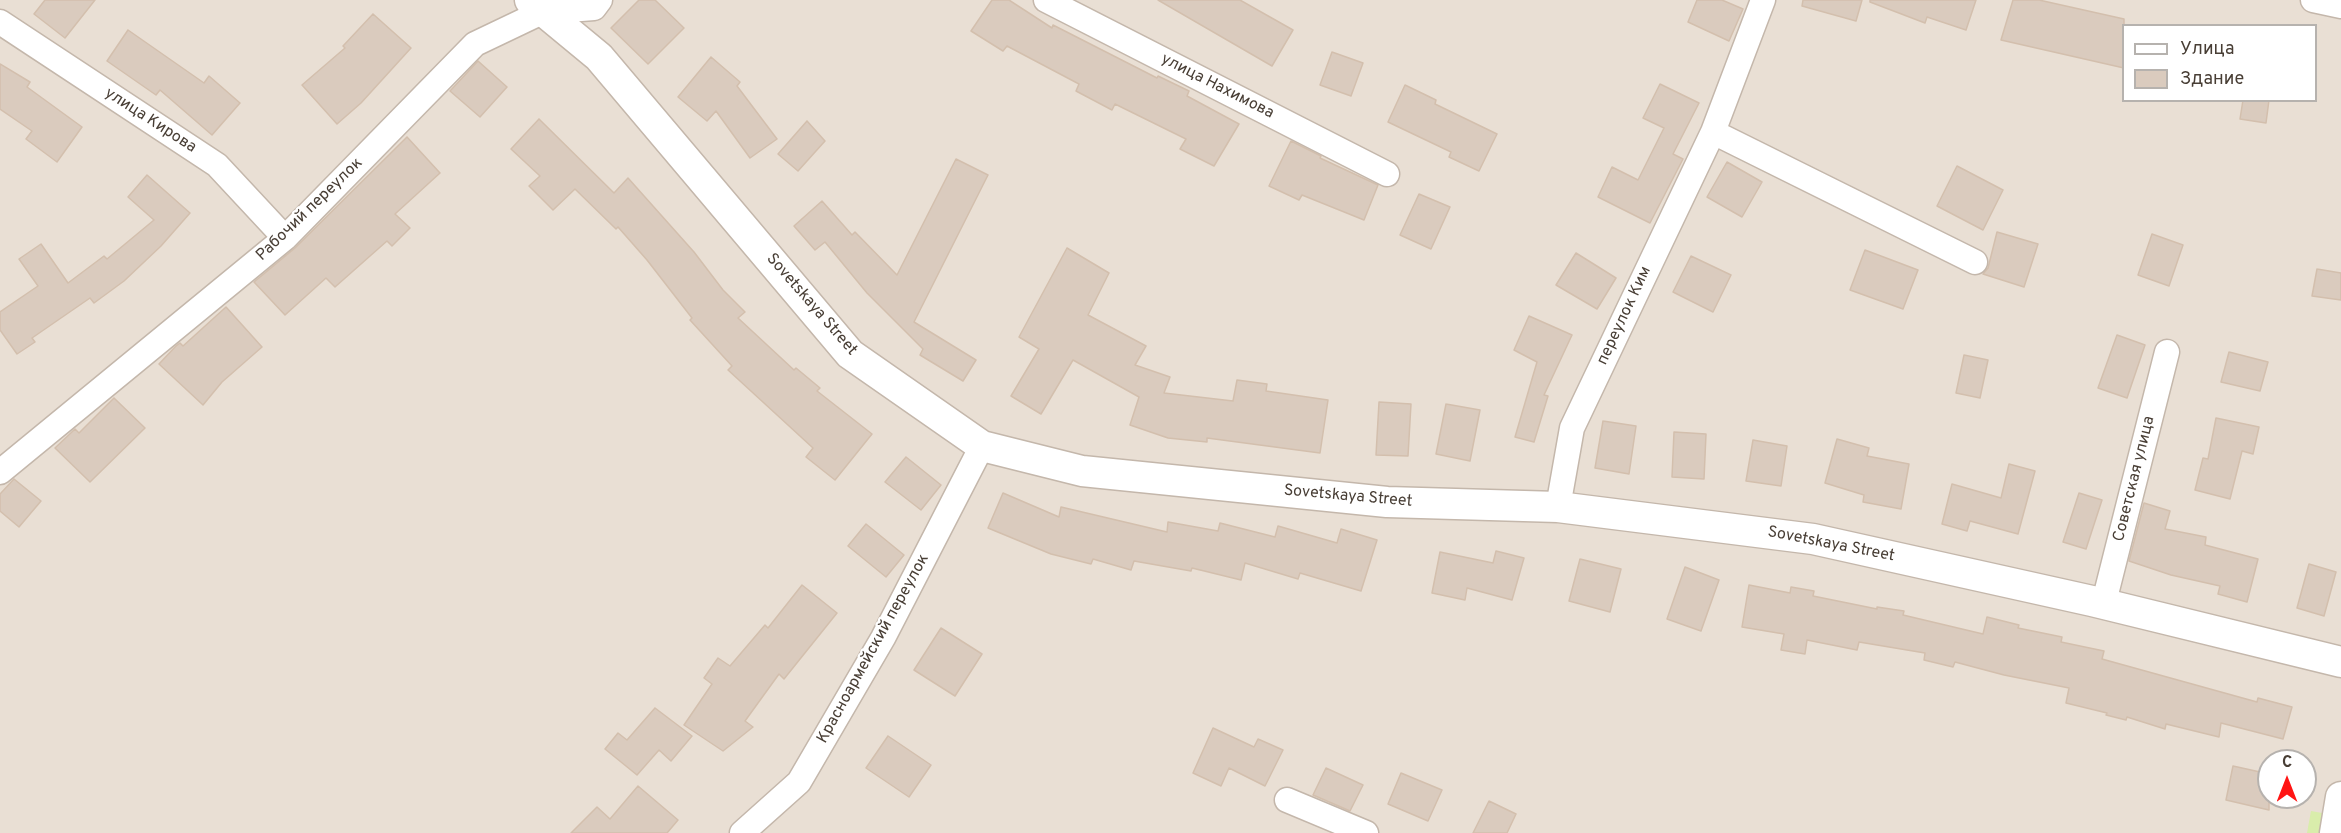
<!DOCTYPE html>
<html>
<head>
<meta charset="utf-8">
<style>
  body { margin:0 }
  #map { position:relative; width:2341px; height:833px; overflow:hidden; background:#f5eee6; font-family:Overpass,sans-serif }
  canvas { display:block }
  .legend { position:absolute; left:2122px; top:24px; width:195px; height:78px; box-sizing:border-box; background:#fff; border:2px solid #b6b2ae; margin:0; padding:8px 10px; list-style:none; font-size:18px; color:#483e35 }
  .legend li { display:flex; align-items:center; gap:12px; height:30px }
  .legend b { width:30px; border:2px solid #b6b2ae }
  .north { position:absolute; left:2257px; top:749px; width:60px; height:60px; box-sizing:border-box; background:#fff; border:2px solid #b6b2ae; border-radius:50%; rotate:0deg; font-size:16px; font-weight:700; line-height:24px; text-align:center; color:#483e35 }
  .north::after { content:''; display:block; margin:auto; width:21px; height:27px; background:#ff1413; clip-path:polygon(50% 0,100% 100%,50% 72%,0 100%) }
</style>
</head>
<body>
<div id="map">
<canvas width="2341" height="833"></canvas>
<ul class="legend">
<li><b style="height:8px;background:#fff"></b>Улица</li>
<li><b style="height:16px;background:#dacbbe"></b>Здание</li>
</ul>
<div class="north">С</div>
</div>
<script>
const ctx = document.querySelector('canvas').getContext('2d');
ctx.lineJoin = 'round';
function fill(path, color) {
  ctx.fillStyle = color;
  ctx.fill(path, 'evenodd');
}
function poly(rows) {
  const path = new Path2D();
  for (const r of rows) {
    path.moveTo(r[0], r[1]);
    for (let i = 2; i < r.length; i += 2) path.lineTo(r[i], r[i + 1]);
  }
  return path;
}
function strokePath(path, color, width, dash) {
  ctx.strokeStyle = color;
  ctx.lineWidth = width;
  ctx.lineCap = dash ? 'butt' : 'round';
  ctx.setLineDash(dash || []);
  ctx.stroke(path);
}
function label(font, color, halo, rows, align = 'center') {
  ctx.font = font + ' Overpass,sans-serif';
  ctx.lineWidth = 4.5;
  ctx.setLineDash([]);
  ctx.textBaseline = 'middle';
  ctx.strokeStyle = halo;
  ctx.fillStyle = color;
  for (const [text, x, y, turn = 0] of rows) {
    ctx.save();
    ctx.translate(x, y);
    ctx.rotate((+turn || 0) * Math.PI / 180);
    ctx.textAlign = isNaN(turn) ? turn : align;
    if (halo) ctx.strokeText(text, 0, 0);
    ctx.fillText(text, 0, 0);
    ctx.restore();
  }
}
const residential = poly([
  [0,0,2341,0,2341,833,0,833],
  [2124,26,2316,26,2316,100,2124,100],
  [2269,761,2305,761,2305,797,2269,797]
]);
const green = poly([
  [2311,811,2333,815,2330,833,2307,833]
]);
const building = poly([
  [45,0,95,0,65,38,34,14,45,0],
  [639,0,655,0,684,28,648,64,611,28,639,0],
  [992,0,1009,0,1052,28,1053,25,1157,78,1158,76,1189,91,1187,96,1239,124,1214,166,1180,149,1186,139,1115,104,1112,110,1076,91,1079,84,1007,46,1003,51,971,31,992,0],
  [1158,0,1240,0,1293,30,1272,66,1158,0],
  [1697,0,1722,0,1743,9,1729,41,1688,22,1697,0],
  [1803,0,1862,0,1856,21,1802,6,1803,0],
  [1870,0,1976,0,1966,30,1927,17,1925,23,1870,2,1870,0],
  [2013,0,2039,0,2124,19,2124,68,2001,40,2013,0],
  [373,14,411,48,361,103,337,124,302,85,345,48,343,46,373,14],
  [128,30,204,83,209,76,240,103,212,135,160,90,156,95,107,61,128,30],
  [1332,52,1363,63,1351,96,1320,85,1332,52],
  [711,57,740,82,737,86,777,139,750,158,716,111,707,121,678,97,711,57],
  [478,61,507,87,480,117,450,91,478,61],
  [0,64,30,82,27,87,82,127,57,162,26,139,32,131,0,109,0,64],
  [1660,84,1699,103,1673,154,1683,159,1650,223,1598,197,1612,167,1638,180,1664,128,1643,118,1660,84],
  [1405,85,1436,100,1435,104,1497,134,1479,171,1449,157,1451,152,1388,122,1405,85],
  [2243,100,2269,100,2266,123,2240,119,2243,100],
  [539,119,614,193,628,178,694,252,723,290,745,312,738,318,794,370,796,368,820,388,817,391,872,434,835,480,806,457,813,448,728,370,732,366,690,320,692,318,647,260,618,227,616,229,575,189,553,210,529,186,540,176,511,149,539,119],
  [807,121,825,141,798,171,778,154,807,121],
  [407,137,440,173,395,214,410,228,392,246,387,241,335,287,326,278,285,315,254,282,295,248,407,137],
  [1291,141,1321,156,1320,158,1378,185,1364,220,1302,195,1299,200,1269,186,1291,141],
  [956,159,988,175,914,322,976,360,963,381,920,355,923,349,867,293,825,242,815,250,794,226,822,201,852,235,855,232,897,275,956,159],
  [1727,162,1762,182,1742,217,1707,197,1727,162],
  [1957,166,2003,190,1983,230,1937,206,1957,166],
  [147,175,190,213,161,246,124,281,94,303,90,298,32,338,35,342,17,354,0,330,0,312,38,286,19,259,41,244,68,283,104,256,107,259,154,220,128,197,147,175],
  [1419,194,1450,207,1431,249,1400,235,1419,194],
  [1997,232,2038,244,2024,287,1983,274,1988,268,1997,232],
  [2152,234,2183,245,2169,286,2138,275,2152,234],
  [1067,248,1109,273,1088,315,1146,346,1135,365,1170,377,1164,393,1233,401,1237,380,1267,384,1266,391,1328,400,1320,453,1207,438,1207,442,1168,438,1130,425,1139,397,1073,360,1041,414,1011,396,1039,349,1019,337,1067,248],
  [1865,250,1918,270,1903,309,1850,290,1865,250],
  [1576,253,1616,278,1597,309,1556,285,1576,253],
  [1691,256,1731,275,1713,312,1673,292,1691,256],
  [2317,269,2341,273,2341,300,2312,296,2317,269],
  [226,307,262,347,222,382,203,405,159,364,176,346,180,343,183,346,226,307],
  [1529,316,1572,335,1544,395,1548,396,1534,442,1515,437,1537,362,1514,350,1529,316],
  [2117,335,2145,345,2127,398,2098,388,2117,335],
  [2229,352,2268,362,2260,391,2221,382,2229,352],
  [1964,355,1988,360,1980,398,1956,393,1964,355],
  [114,398,145,428,90,482,55,448,75,429,79,433,114,398],
  [1379,402,1411,404,1408,456,1376,455,1379,402],
  [1446,404,1480,410,1470,461,1436,454,1446,404],
  [2216,418,2259,427,2253,454,2242,451,2230,499,2195,490,2203,458,2208,459,2216,418],
  [1603,421,1636,426,1629,474,1595,468,1603,421],
  [1674,432,1706,434,1704,479,1672,477,1674,432],
  [1837,439,1869,448,1867,456,1909,464,1901,509,1863,502,1864,495,1825,483,1837,439],
  [1753,440,1787,446,1781,486,1746,481,1753,440],
  [906,457,941,485,921,510,885,482,906,457],
  [2009,464,2035,471,2018,534,1970,521,1967,531,1942,524,1952,484,2001,498,2009,464],
  [14,479,41,501,19,527,0,511,0,494,14,479],
  [1003,493,1059,517,1061,507,1167,532,1168,522,1218,531,1220,523,1275,537,1278,526,1337,543,1341,529,1377,540,1361,591,1300,573,1298,579,1245,563,1241,580,1192,568,1191,571,1134,561,1131,570,1093,559,1091,564,1051,554,988,528,1003,493],
  [2079,493,2102,500,2086,549,2063,542,2079,493],
  [2144,503,2170,511,2165,529,2206,537,2205,545,2258,559,2247,602,2218,594,2220,586,2171,575,2129,561,2144,503],
  [866,524,904,555,886,577,848,546,866,524],
  [1496,551,1524,558,1512,600,1467,588,1465,600,1432,593,1440,552,1493,563,1496,551],
  [1580,559,1621,569,1610,612,1569,601,1580,559],
  [2309,564,2336,572,2324,616,2297,608,2309,564],
  [1685,567,1719,580,1701,631,1667,619,1685,567],
  [802,585,837,613,784,679,779,674,745,721,753,727,723,751,684,725,712,684,704,678,718,658,730,666,765,625,768,628,802,585],
  [1749,585,1790,593,1791,587,1814,591,1813,596,1877,609,1877,607,1904,611,1903,615,1983,634,1987,617,2019,625,2018,628,2062,637,2061,642,2104,651,2102,659,2257,702,2258,698,2292,707,2283,739,2221,723,2219,737,2166,724,2165,729,2127,717,2126,720,2106,715,2107,713,2066,703,2069,688,2004,675,1955,662,1953,667,1924,660,1925,653,1859,642,1857,650,1807,640,1805,654,1781,650,1784,634,1742,627,1749,585],
  [941,628,982,654,955,696,914,670,941,628],
  [655,708,692,736,671,761,659,750,637,775,605,749,618,733,627,740,655,708],
  [1213,728,1254,747,1258,739,1283,750,1265,786,1229,768,1221,786,1193,773,1213,728],
  [888,736,931,765,909,797,866,768,888,736],
  [2233,766,2269,774,2269,810,2226,800,2233,766],
  [1326,768,1363,785,1350,811,1313,795,1326,768],
  [1401,773,1442,790,1428,821,1388,804,1401,773],
  [638,786,678,820,667,833,571,833,597,807,610,819,638,786],
  [1489,801,1516,814,1507,833,1473,833,1489,801]
]);
const minor = poly([
  [1046,0,1387,174],
  [2313,0,2341,6],
  [0,22,217,165,285,238],
  [1713,132,1975,262],
  [0,472,285,238,475,44,542,12,594,8,600,0],
  [1558,507,1572,428,1713,132,1763,0],
  [2103,606,2167,352],
  [1287,800,1366,833],
  [742,833,799,782,883,638,982,446]
]);
const tertiary = poly([
  [530,0,599,57,850,354,982,446,1082,471,1387,502,1558,507,1813,539,2092,601,2341,662],
  [2335,833,2341,797]
]);
const streetNames = [
  ["улица Нахимова",1217,87,27],
  ["улица Кирова",150,121,33],
  ["Рабочий переулок",310,210,-44],
  ["Sovetskaya Street",811,305,49],
  ["переулок Ким",1625,316,-65],
  ["Советская улица",2135,479,-76],
  ["Sovetskaya Street",1348,497,5],
  ["Sovetskaya Street",1831,545,11],
  ["Красноармейский переулок",874,649,-61]
];
fill(residential, '#e9dfd4');
fill(green, '#d9edab');
fill(building, '#dacbbe');
strokePath(building, '#d3bfad', 1.5);
strokePath(minor, '#c4b7ab', 27);
strokePath(tertiary, '#c4b7ab', 33);
strokePath(minor, '#fff', 24);
strokePath(tertiary, '#fff', 30);
label('16px', '#483e35', '#fff', streetNames);
</script>
</body>
</html>
